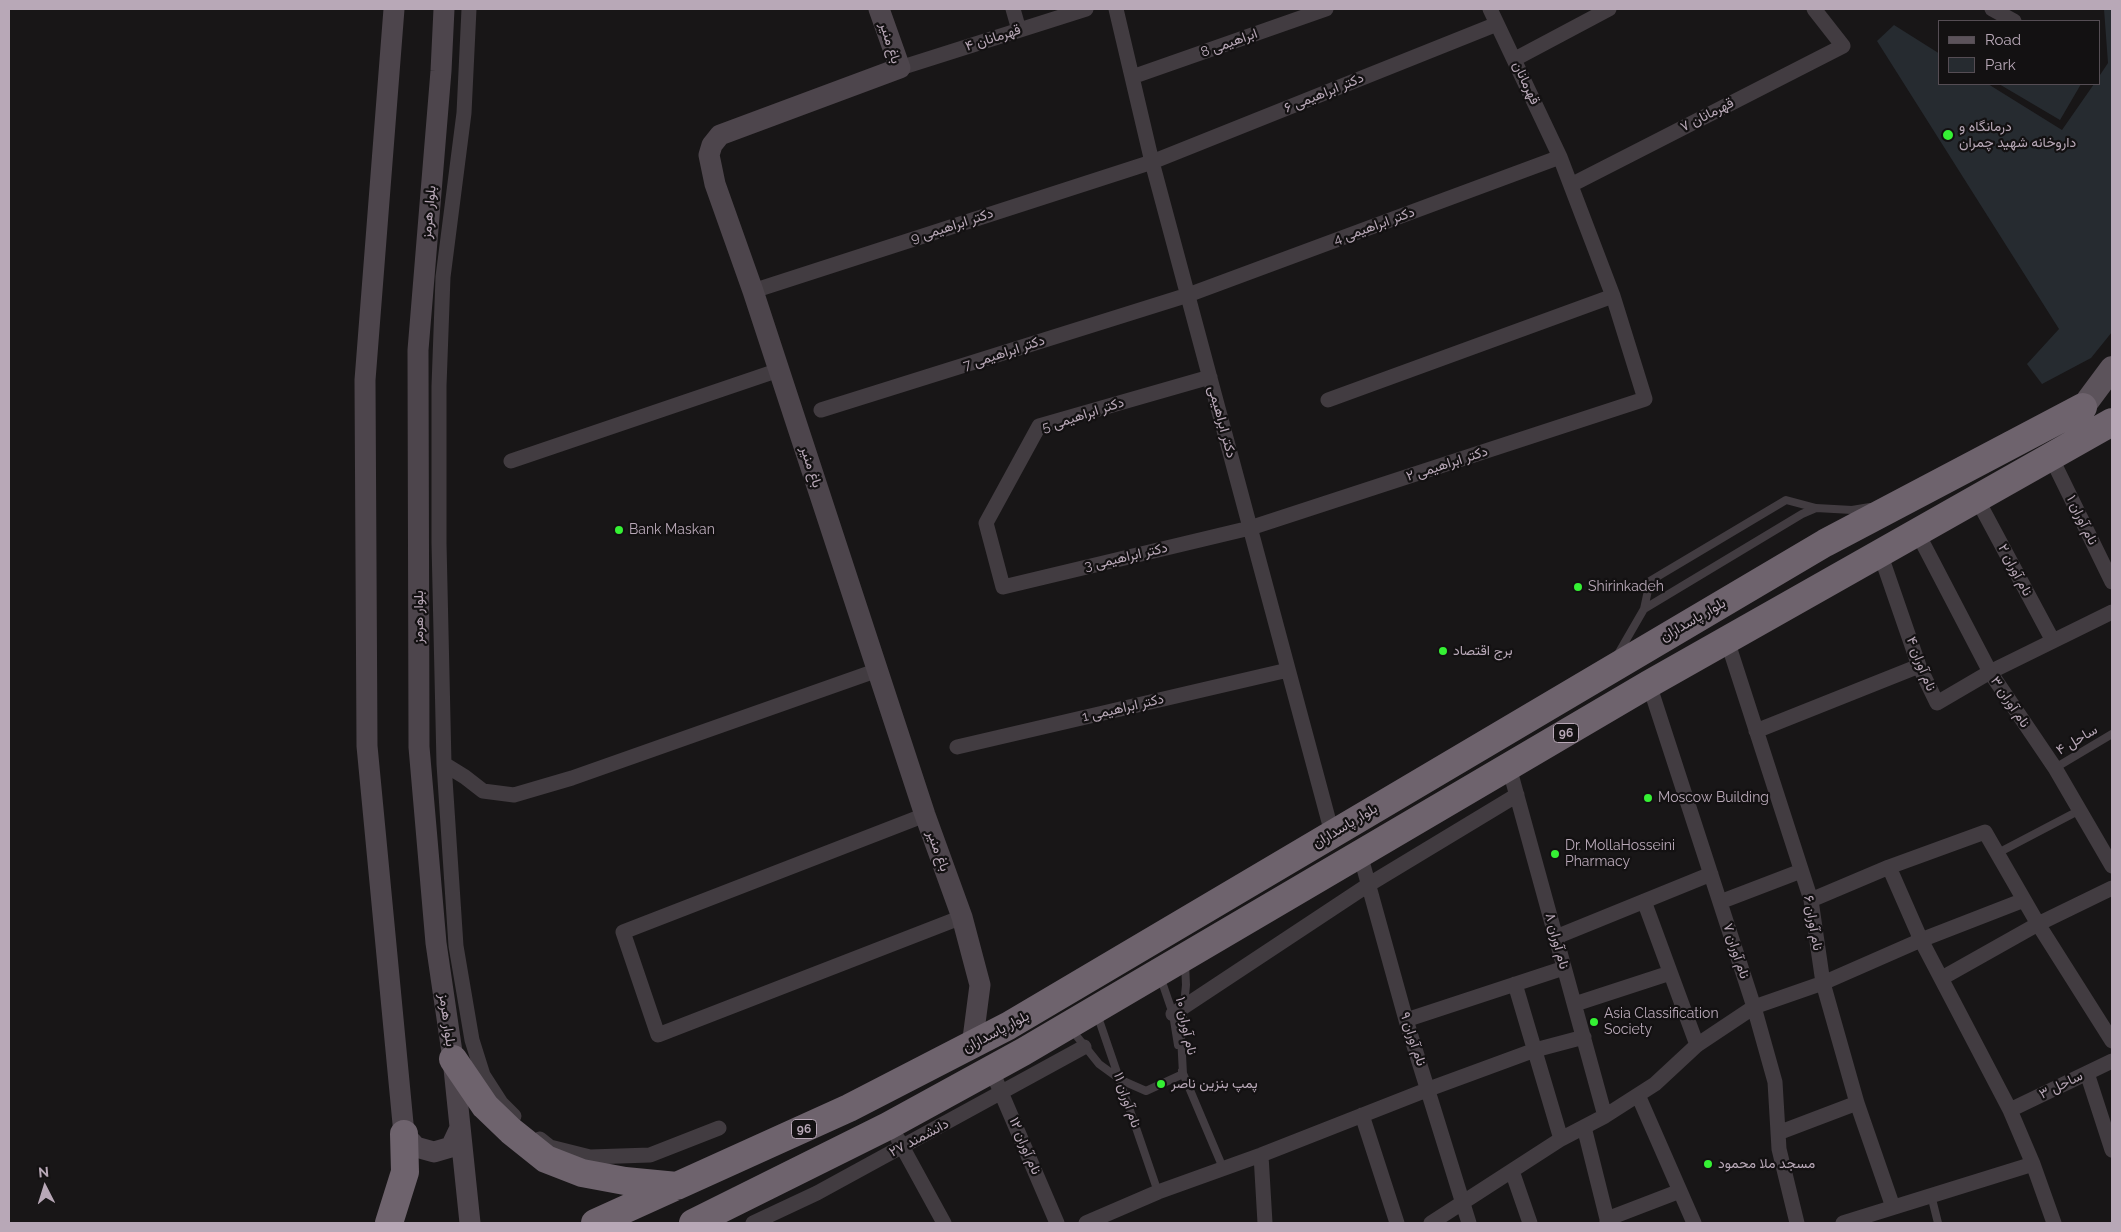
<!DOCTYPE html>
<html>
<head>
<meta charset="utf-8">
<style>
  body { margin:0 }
  #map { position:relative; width:2121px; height:1232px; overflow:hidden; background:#181617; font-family:Raleway,sans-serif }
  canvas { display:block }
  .frame { position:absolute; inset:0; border:10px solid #b8a8b7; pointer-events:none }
  .legend { position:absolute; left:1938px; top:20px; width:162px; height:65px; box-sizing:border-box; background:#131112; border:1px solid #554d54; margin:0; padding:6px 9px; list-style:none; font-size:15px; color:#b8a8b7 }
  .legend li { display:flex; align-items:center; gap:10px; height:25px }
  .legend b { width:25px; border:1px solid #554d54 }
  .north { position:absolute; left:20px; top:1162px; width:50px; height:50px; -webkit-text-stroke:4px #131112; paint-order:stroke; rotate:355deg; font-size:14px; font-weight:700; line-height:20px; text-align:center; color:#b8a8b7 }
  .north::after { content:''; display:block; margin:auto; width:18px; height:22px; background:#b8a8b7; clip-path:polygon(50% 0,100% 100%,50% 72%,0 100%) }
</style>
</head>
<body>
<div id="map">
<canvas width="2121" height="1232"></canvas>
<div class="frame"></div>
<ul class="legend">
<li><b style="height:6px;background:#5c535b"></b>Road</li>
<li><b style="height:14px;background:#262b30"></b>Park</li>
</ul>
<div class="north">N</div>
</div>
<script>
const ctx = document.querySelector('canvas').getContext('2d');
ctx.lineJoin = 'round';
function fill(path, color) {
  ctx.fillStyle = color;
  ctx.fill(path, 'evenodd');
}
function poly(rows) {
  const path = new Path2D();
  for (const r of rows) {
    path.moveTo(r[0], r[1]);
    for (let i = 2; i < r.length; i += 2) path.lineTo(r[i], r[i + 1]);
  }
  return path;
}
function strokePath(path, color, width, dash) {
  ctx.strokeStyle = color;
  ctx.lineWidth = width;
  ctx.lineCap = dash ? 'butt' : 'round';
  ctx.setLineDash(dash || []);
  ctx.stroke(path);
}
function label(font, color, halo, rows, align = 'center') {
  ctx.font = font + ' Raleway,Vazirmatn,sans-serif';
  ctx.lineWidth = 4.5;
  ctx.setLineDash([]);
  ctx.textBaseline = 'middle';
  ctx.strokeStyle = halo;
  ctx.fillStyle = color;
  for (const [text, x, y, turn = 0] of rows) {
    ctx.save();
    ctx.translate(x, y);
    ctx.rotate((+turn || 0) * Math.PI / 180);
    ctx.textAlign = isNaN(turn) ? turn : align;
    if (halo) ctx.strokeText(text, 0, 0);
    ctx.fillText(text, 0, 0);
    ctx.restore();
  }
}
const green = poly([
  [2104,9,2112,9,2112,332,2091,358,2042,384,2027,364,2059,329,1877,41,1894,25,1940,54,1940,84,1988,84,2062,130,2094,84,2100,84,2100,75,2108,63],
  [1999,84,2081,84,2060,120]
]);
const lane = poly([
  [1644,609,1650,581,1786,500,1816,508],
  [1618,654,1644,609,1802,514,1816,508,1852,510,1870,507],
  [2055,768,2112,734],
  [1996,854,2080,810],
  [1160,976,1173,1014,1178,1045],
  [1097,1014,1158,1192],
  [1071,1029,1099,1064,1121,1080,1146,1091,1183,1074,1181,1036,1186,985,1185,963],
  [1182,1071,1223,1168],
  [1931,1195,1938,1223]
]);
const street = poly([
  [469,9,464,113,443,277,439,386,439,543,444,764,465,777,483,791,514,795,572,778,878,670],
  [1013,9,1019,30],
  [1116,9,1152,162,1332,833],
  [1992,9,2014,21],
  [1515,59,1609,9],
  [900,68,1086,9],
  [1132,77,1326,9],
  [1571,185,1843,46,1814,9],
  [753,291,1152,162,1497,24],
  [1210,377,1039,426,986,523,1003,587,1250,528,1645,399,1613,296,1560,157,1490,9],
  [1328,400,1613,296],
  [821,410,1188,295,1560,157],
  [2051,457,2112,582],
  [511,461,779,370],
  [1977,499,2053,641],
  [1917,532,1990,672,2055,768,2112,866],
  [1880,553,1919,666,1937,703,1990,672,2112,612],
  [1727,640,1811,900,1823,983,1857,1103,1893,1207],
  [1649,684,1754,1007,1775,1082,1779,1149,1797,1223],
  [1756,731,1919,666],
  [957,747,1288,670],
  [444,764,456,946,472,1040,483,1075,501,1103,514,1116],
  [1509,767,1605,1116],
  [925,815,623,932,658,1035,962,917],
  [1360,854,1406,1020,1469,1223],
  [1889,867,1921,940,2010,1110,2033,1164],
  [1811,900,1889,867,1985,832,2038,924,2112,1041],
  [1644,901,1697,1045],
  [1720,902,1801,871],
  [1556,937,1711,874],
  [1942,978,2038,924,2112,888],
  [1515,984,1561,1139],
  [1575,1004,1670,973],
  [1173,1014,1368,885,1517,795],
  [1406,1020,1564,968],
  [991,1069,1057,1223],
  [2087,1073,2112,1150],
  [1638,1095,1694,1223],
  [2010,1110,2112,1061],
  [1362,1115,1397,1223],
  [1584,1127,1607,1219,1607,1223],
  [1778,1133,1857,1103],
  [540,1139,550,1147,590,1157,650,1155,719,1128],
  [898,1139,944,1223],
  [1261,1155,1265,1223],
  [1512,1171,1530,1223],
  [1607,1219,1680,1191],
  [753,1223,817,1193,1084,1047],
  [1086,1223,1158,1192,1261,1155,1429,1089,1535,1050,1584,1037],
  [1431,1223,1561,1139,1605,1116,1655,1084,1697,1045,1754,1007,1823,983,1921,940,2024,900],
  [1843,1223,2033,1164,2054,1223]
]);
const secondary = poly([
  [394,9,365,380,367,746,404,1134,416,1147,434,1152,451,1147,460,1128],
  [444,9,441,71,418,350,419,747,436,943,453,1059,470,1223],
  [879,9,900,68,720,135,712,145,709,155,715,184,753,291,925,815,962,917,980,985,972,1046]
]);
const primary = poly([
  [2083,407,2112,368]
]);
const highway = poly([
  [453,1059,485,1106,511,1131,546,1159,582,1173,625,1181,677,1186],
  [389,1223,405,1172,404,1134],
  [595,1223,849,1108,1008,1026,1825,543,2083,407],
  [693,1223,888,1126,1023,1052,1649,684,2112,422]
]);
const markers = [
  [1948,135,6,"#35f134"],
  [619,530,5,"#35f134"],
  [1578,587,5,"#35f134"],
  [1443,651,5,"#35f134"],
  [1648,798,5,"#35f134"],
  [1555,854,5,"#35f134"],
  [1594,1022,5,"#35f134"],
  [1161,1084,5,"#35f134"],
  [1708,1164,5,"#35f134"]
];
const shields = [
  [1566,733,25],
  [804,1129,25]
];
const shieldNames = [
  ["96",1566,733],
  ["96",804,1129]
];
const streetNames = [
  ["قهرمانان ۴",993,38,-18],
  ["باغ منیر",890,43,73],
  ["ابراهیمی 8",1229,43,-20],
  ["قهرمانان",1526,83,65],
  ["دکتر ابراهیمی ۶",1324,93,-22],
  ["قهرمانان ۷",1707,115,-27],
  ["بلوار هرمز",429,212,-85],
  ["دکتر ابراهیمی 9",952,226,-18],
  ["دکتر ابراهیمی 4",1374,226,-20],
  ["دکتر ابراهیمی 7",1004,353,-18],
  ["دکتر ابراهیمی 5",1083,415,-18],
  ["دکتر ابراهیمی",1222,422,75],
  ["دکتر ابراهیمی ۲",1447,464,-18],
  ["باغ منیر",811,467,72],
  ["نام آوران ۱",2082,520,64],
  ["دکتر ابراهیمی 3",1126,557,-13],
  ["نام آوران ۲",2015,570,62],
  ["بلوار هرمز",419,617,-90],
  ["بلوار پاسداران",1693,620,-30],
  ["نام آوران ۴",1921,664,68],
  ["نام آوران ۳",2010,702,56],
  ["دکتر ابراهیمی 1",1123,708,-13],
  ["ساحل ۴",2077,740,-31],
  ["بلوار پاسداران",1345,826,-31],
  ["باغ منیر",938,851,70],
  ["نام آوران ۶",1813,923,80],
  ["نام آوران ۸",1557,941,75],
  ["نام آوران ۷",1736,951,72],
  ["بلوار هرمز",447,1020,82],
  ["نام آوران ۱۰",1186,1026,78],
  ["بلوار پاسداران",996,1032,-28],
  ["نام آوران ۹",1413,1039,72],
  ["ساحل ۳",2061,1085,-26],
  ["نام آوران ۱۱",1127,1100,71],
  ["دانشمند ۲۷",919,1138,-28],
  ["نام آوران ۱۲",1025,1146,67]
];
const poiNames = [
  ["درمانگاه و",1959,127],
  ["داروخانه شهید چمران",1959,143],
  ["Bank Maskan",629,530],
  ["Shirinkadeh",1588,587],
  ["برج اقتصاد",1453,651],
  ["Moscow Building",1658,798],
  ["Dr. MollaHosseini",1565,846],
  ["Pharmacy",1565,862],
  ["Asia Classification",1604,1014],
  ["Society",1604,1030],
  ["پمپ بنزین ناصر",1171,1084],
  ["مسجد ملا محمود",1718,1164]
];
fill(green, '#262b30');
strokePath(lane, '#423c41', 8);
strokePath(street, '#423c41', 15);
strokePath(secondary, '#4d454c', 21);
strokePath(primary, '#5c535b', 24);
strokePath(highway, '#6e636d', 28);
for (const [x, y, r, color] of markers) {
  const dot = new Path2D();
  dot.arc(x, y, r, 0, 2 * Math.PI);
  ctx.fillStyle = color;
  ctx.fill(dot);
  strokePath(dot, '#131112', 2);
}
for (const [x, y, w] of shields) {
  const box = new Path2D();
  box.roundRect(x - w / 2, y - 9.5, w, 19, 4);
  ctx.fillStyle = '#131112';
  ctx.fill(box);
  strokePath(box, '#b8a8b7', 1);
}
label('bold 12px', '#b8a8b7', null, shieldNames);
label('14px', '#b8a8b7', '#131112', streetNames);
label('14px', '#b8a8b7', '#131112', poiNames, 'left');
</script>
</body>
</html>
